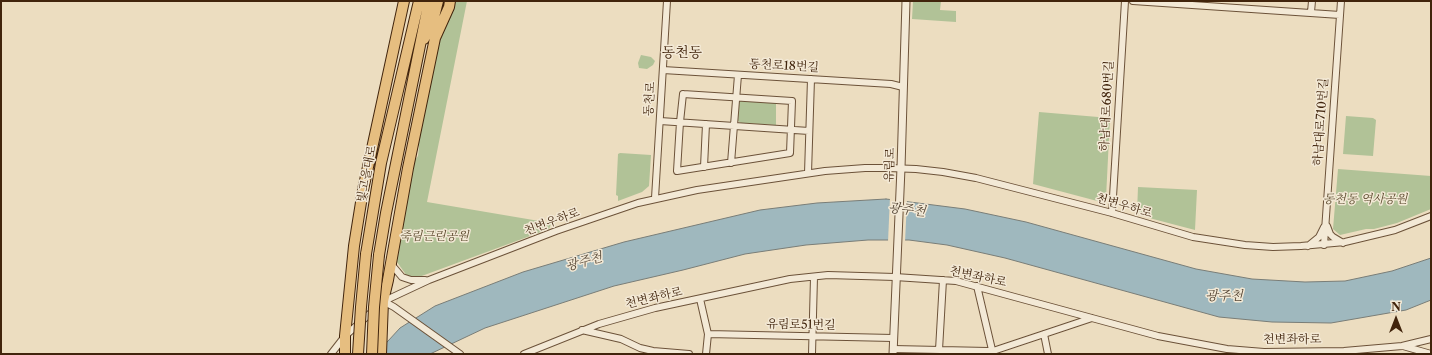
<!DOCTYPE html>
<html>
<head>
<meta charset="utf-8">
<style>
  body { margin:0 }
  #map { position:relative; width:1432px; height:355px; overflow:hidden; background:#ecddc0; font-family:"Libre Caslon Text",serif }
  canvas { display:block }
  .frame { position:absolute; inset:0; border:2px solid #41240c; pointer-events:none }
  .north { position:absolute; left:1376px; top:299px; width:40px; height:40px; -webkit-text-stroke:3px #f3e9d6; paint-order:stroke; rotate:0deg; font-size:11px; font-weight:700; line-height:16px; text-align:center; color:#41240c }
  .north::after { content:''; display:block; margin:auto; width:14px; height:18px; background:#41240c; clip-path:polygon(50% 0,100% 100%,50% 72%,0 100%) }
</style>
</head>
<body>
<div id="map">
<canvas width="1432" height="355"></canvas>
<div class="frame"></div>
<div class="north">N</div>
</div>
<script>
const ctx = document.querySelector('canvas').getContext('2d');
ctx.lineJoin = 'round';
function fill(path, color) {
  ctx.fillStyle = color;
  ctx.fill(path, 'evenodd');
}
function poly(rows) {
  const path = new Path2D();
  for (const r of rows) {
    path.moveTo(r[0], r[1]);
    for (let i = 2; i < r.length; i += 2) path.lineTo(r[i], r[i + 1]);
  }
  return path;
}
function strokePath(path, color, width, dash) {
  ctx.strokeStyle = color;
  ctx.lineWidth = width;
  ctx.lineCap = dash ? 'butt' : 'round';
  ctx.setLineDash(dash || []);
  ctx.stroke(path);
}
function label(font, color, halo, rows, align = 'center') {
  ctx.font = font + ' "Libre Caslon Text","Noto Serif KR",serif';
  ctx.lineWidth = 3;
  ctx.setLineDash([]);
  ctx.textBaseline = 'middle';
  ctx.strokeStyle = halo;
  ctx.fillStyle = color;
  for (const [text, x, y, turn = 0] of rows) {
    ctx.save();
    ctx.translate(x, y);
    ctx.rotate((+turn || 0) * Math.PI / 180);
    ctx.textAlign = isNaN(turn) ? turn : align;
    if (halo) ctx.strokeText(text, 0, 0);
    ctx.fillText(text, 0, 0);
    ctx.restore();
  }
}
const green = poly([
  [453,1,467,1,427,202,551,223,550,227,549,229,419,277,407,276,397,262,404,218,413,163,418,156,419,147,417,142,437,38],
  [913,1,941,1,940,10,956,11,956,22,912,19],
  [641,55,651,57,655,61,653,65,647,69,639,68,638,63],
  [741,100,776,102,776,125,741,123,738,121,739,102],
  [1039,112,1110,118,1106,198,1101,202,1033,184],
  [1346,116,1373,118,1376,120,1373,156,1343,154],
  [620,153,651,155,649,186,642,192,618,201,618,196,616,195,618,154],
  [1338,169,1431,176,1431,209,1397,223,1374,229,1366,229,1340,235,1333,229],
  [1138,187,1197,190,1195,230,1153,219,1137,213]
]);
const water = poly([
  [886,199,965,209,1026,222,1196,269,1252,279,1305,282,1345,281,1392,271,1431,258,1431,300,1406,310,1331,323,1272,322,1219,317,1005,258,947,245,909,240,868,240,806,245,745,254,683,270,614,286,485,328,430,354,376,354,400,328,435,306,523,272,624,242,760,210,817,203,886,199]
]);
const pier = poly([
  [890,197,907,200,905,242,888,242]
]);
const minor = poly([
  [1133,1,1340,15],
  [1311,12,1312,1],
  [663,70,891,84,903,87],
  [683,94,792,101,790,153,677,171,680,122,683,94],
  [660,121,809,131],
  [731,163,738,75],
  [704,167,706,124],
  [808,173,811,79],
  [655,198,667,1],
  [1112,213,1125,1],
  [1327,226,1330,234,1333,237,1343,243],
  [1324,245,1341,1],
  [1308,246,1319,237,1324,227],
  [391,264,402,277,411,280,425,280],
  [977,286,993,354],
  [700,299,708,334,706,354],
  [383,301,394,307,460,354],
  [382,302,429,280,556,231,638,203,697,190,825,171,865,168,888,168,916,169,943,172,976,178,1112,213,1193,237,1245,245,1273,247,1301,246,1345,242,1395,230,1431,216],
  [582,330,621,339,640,348,653,351,689,354],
  [708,334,893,338],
  [1044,334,1048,354],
  [1403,346,1431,354],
  [893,349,988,351],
  [939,350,943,280],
  [331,354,345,336,374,310],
  [524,354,599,324,655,308,790,279,828,275,895,277,956,281,1158,336,1227,349,1264,352,1344,351,1402,346,1431,339],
  [812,354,814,277],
  [984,354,1092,318]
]);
const tertiary = poly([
  [893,354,901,168,906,1]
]);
const trunk = poly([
  [424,39,433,21,438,1],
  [366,254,381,163,419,1],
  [379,255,386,213,429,1],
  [345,354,345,336,354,246,363,190,404,1],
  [381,354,383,301,388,280,408,168,435,38,449,7,450,1]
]);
const trunkBridge = poly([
  [358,354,361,307,366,254],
  [372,354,374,307,379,255]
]);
const streetNames = [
  ["동천로18번길",784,66,3],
  ["동천로",650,99,-86],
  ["하남대로680번길",1107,106,-87],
  ["하남대로710번길",1321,122,-86],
  ["유림로",890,165,-88],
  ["빛고을대로",367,174,-79],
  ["천변우하로",1124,206,16],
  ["천변우하로",552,222,-20],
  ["천변좌하로",978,277,12],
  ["천변좌하로",654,298,-13],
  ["유림로51번길",801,325,1],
  ["천변좌하로",1292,340]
];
const parkNames = [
  ["동천동 역사공원",1365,200],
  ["죽림근린공원",434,237]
];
const waterNames = [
  ["광주천",907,210,6],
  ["광주천",584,262,-15],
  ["광주천",1224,296]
];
const quarterNames = [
  ["동천동",682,53]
];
fill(green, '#b1c297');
fill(water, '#9fb8be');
strokePath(water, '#797d77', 1);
fill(pier, '#ecddc0');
strokePath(minor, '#6c5239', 8);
strokePath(tertiary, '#6c5239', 9);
strokePath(trunk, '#41240c', 12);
strokePath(minor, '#f3e9d6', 6);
strokePath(tertiary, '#f3e9d6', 7);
strokePath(trunk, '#e6be80', 10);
strokePath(trunkBridge, '#41240c', 12, []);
strokePath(trunkBridge, '#e6be80', 10);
label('12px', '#41240c', '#f3e9d6', streetNames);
label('italic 12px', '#5d4c2f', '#f3e9d6', parkNames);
label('italic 13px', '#584938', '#f3e9d6', waterNames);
label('14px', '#41240c', '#f3e9d6', quarterNames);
</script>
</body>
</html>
